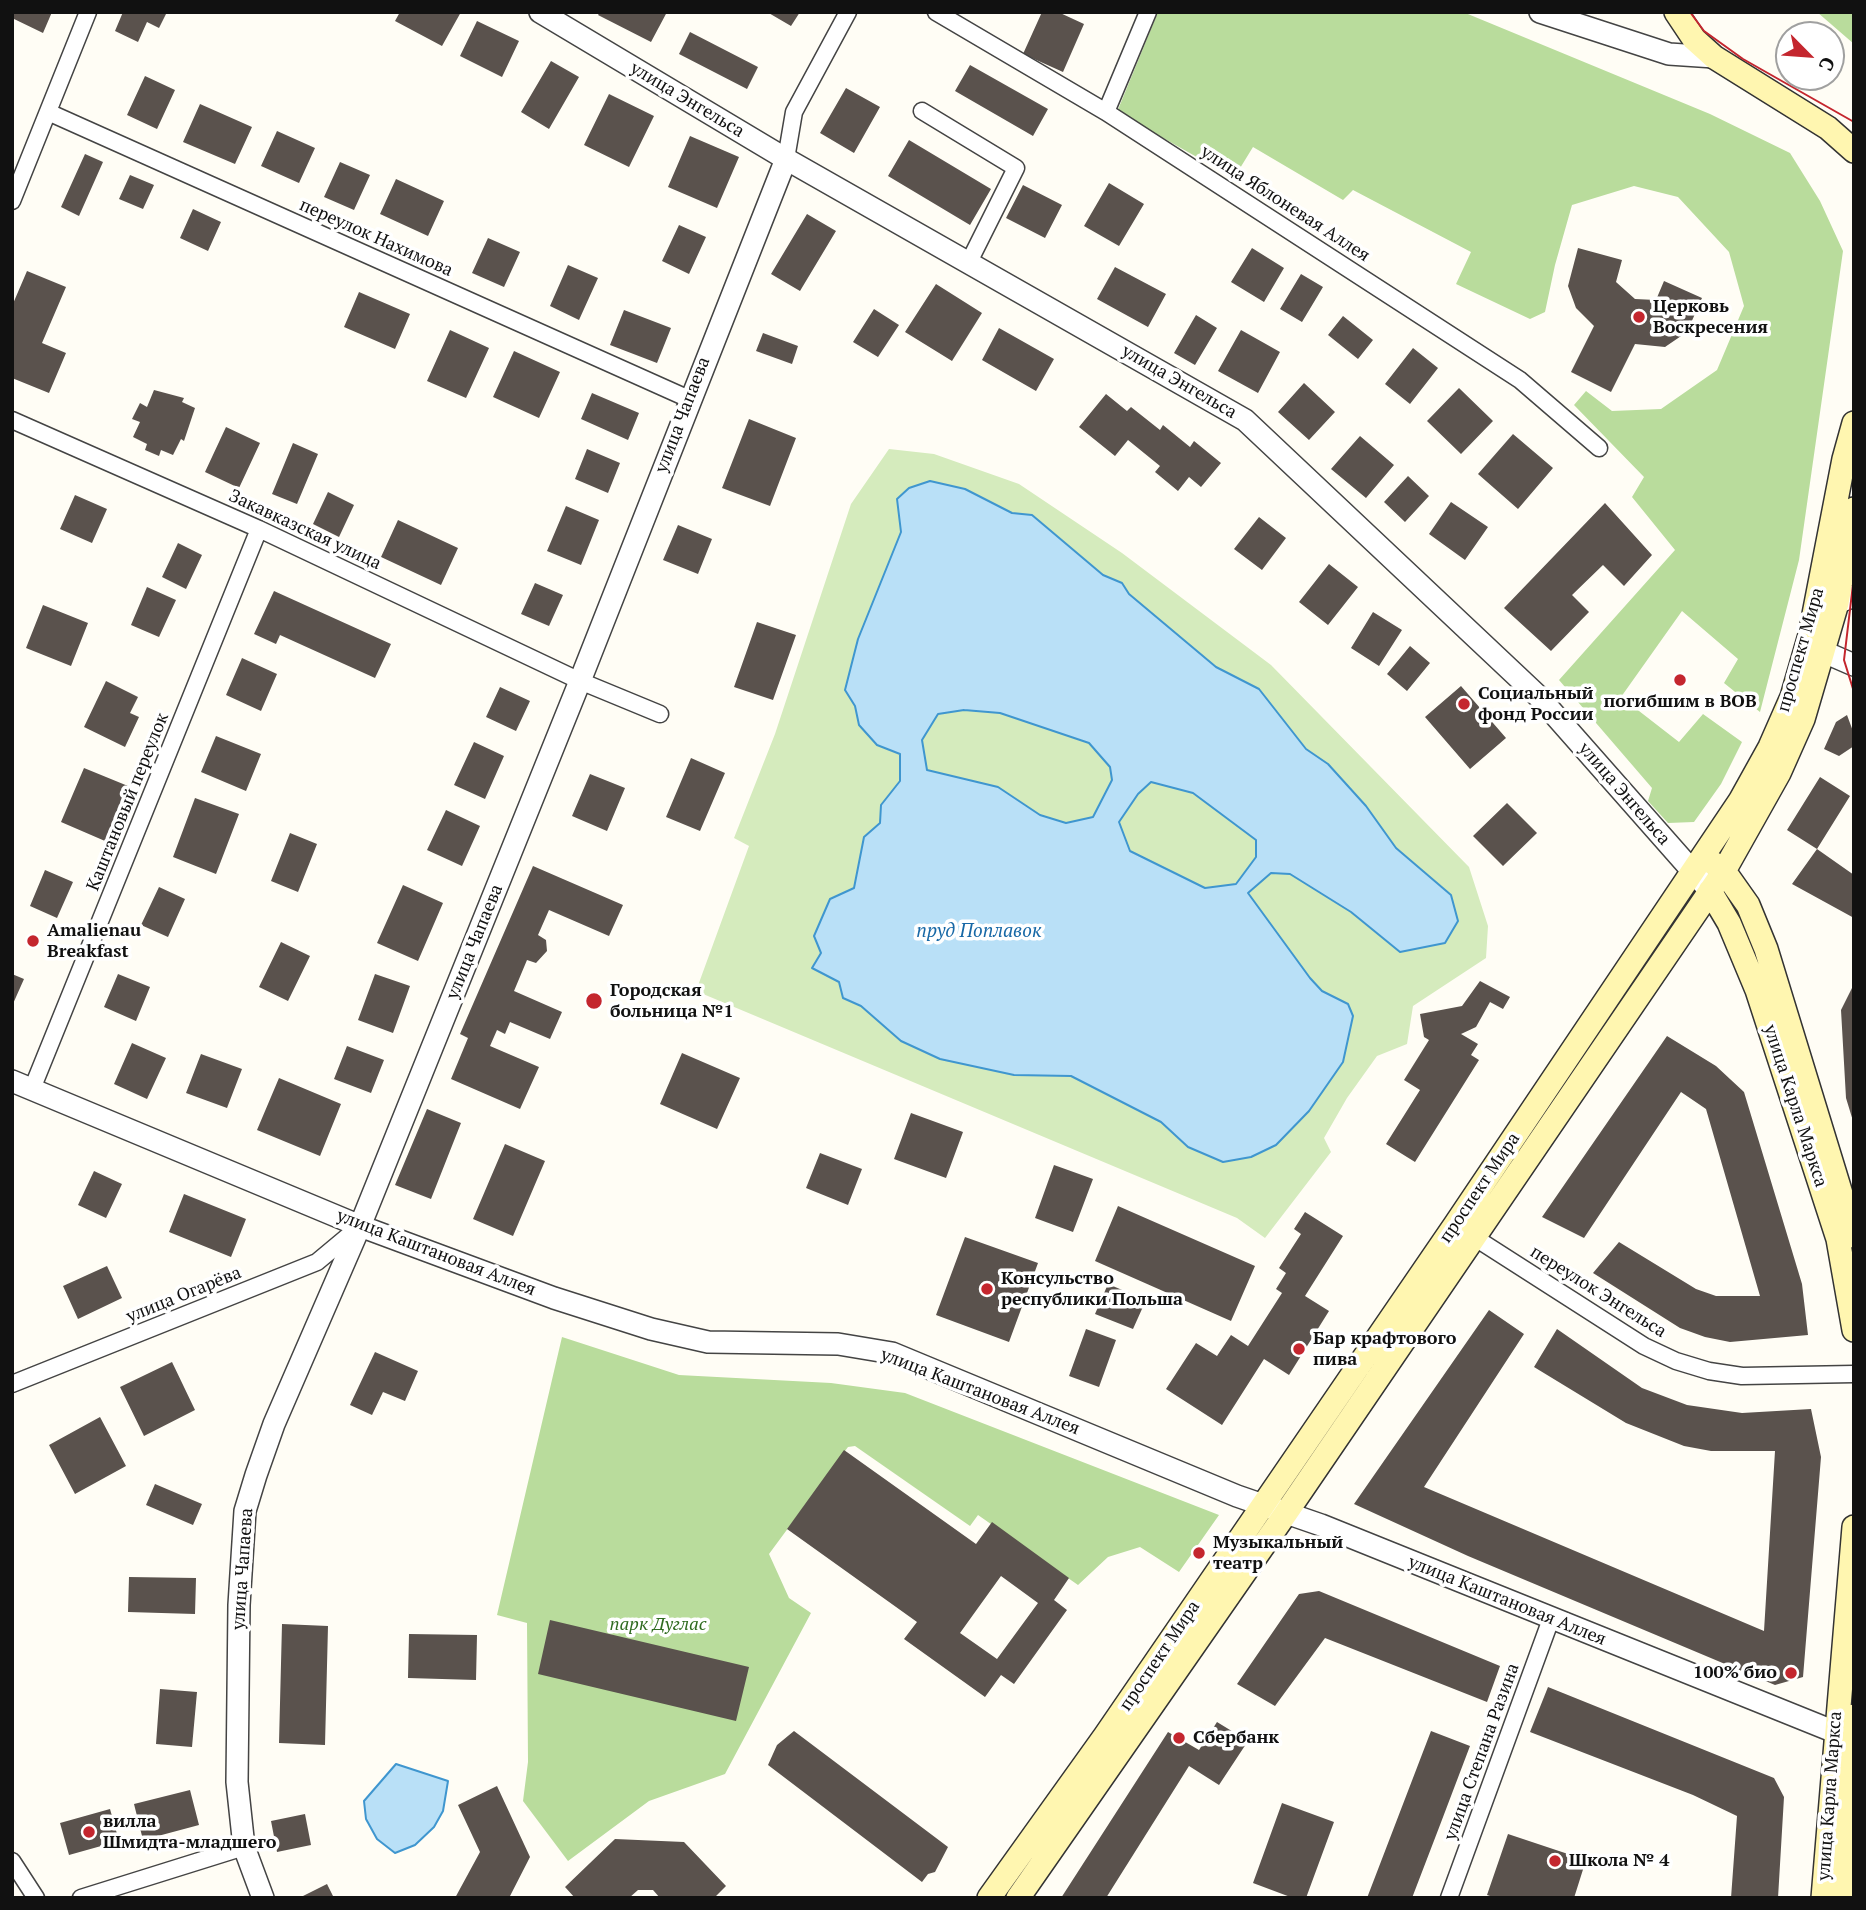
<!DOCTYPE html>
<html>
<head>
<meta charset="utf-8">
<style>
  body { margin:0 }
  #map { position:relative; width:1866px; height:1910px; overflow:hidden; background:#fffdf5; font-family:"PT Serif",serif }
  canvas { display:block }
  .frame { position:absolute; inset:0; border:14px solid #111; pointer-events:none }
  .north { position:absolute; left:1775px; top:21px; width:70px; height:70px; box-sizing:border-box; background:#fff; border:2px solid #a0a0a0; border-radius:50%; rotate:115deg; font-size:19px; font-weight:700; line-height:28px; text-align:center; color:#111 }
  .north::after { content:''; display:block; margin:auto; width:24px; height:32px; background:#c4262e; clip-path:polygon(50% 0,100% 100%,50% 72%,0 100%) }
</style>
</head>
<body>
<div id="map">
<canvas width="1866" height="1910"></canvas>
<div class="frame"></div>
<div class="north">С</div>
</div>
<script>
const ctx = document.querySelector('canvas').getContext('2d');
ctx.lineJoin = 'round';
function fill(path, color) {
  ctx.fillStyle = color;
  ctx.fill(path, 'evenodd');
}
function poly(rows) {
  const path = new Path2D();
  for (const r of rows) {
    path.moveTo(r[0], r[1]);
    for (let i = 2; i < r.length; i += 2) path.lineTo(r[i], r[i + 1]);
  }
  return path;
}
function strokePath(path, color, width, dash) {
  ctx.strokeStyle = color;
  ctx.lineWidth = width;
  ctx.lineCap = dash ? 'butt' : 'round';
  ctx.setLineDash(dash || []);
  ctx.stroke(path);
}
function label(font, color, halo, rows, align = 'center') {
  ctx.font = font + ' "PT Serif",serif';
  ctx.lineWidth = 7;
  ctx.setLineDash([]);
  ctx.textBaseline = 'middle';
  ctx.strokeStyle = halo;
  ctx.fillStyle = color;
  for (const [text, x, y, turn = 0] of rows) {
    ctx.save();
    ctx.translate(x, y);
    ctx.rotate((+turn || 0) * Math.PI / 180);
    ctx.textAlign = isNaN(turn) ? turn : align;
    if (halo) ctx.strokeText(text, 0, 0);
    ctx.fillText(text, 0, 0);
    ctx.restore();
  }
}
const green = poly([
  [889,449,934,454,1019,484,1122,553,1271,665,1469,867,1488,926,1486,958,1413,1006,1407,1044,1377,1056,1347,1098,1324,1138,1331,1152,1265,1238,1237,1218,696,991,749,846,734,838,775,734,851,504]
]);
const forest = poly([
  [1158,12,1463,12,1710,114,1790,153,1820,201,1843,251,1799,560,1760,712,1724,683,1738,659,1682,611,1621,697,1679,742,1703,714,1742,742,1721,784,1694,822,1668,823,1648,801,1652,788,1559,680,1675,550,1632,497,1644,477,1574,405,1586,391,1612,411,1661,409,1717,370,1744,306,1729,252,1678,197,1634,186,1572,205,1555,265,1545,312,1530,319,1456,284,1471,252,1353,190,1343,200,1253,147,1234,178,1117,112],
  [1817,12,1854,12,1854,44],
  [562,1337,679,1375,831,1383,905,1393,1219,1515,1179,1572,1140,1547,1108,1557,1078,1585,978,1515,970,1526,855,1446,848,1447,769,1554,789,1598,811,1613,725,1774,649,1801,568,1861,523,1801,528,1762,527,1623,497,1615]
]);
const water = poly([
  [930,481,965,489,1012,513,1032,515,1103,575,1122,583,1129,594,1216,667,1259,689,1306,749,1328,764,1366,806,1396,848,1451,895,1458,921,1445,943,1400,952,1351,912,1290,874,1271,873,1248,893,1310,978,1322,991,1348,1004,1353,1016,1343,1062,1309,1111,1276,1145,1251,1157,1223,1162,1188,1147,1161,1122,1071,1076,1014,1075,940,1059,901,1041,861,1006,843,998,839,982,812,968,821,953,814,936,830,899,854,888,864,837,880,823,881,805,900,781,900,754,877,745,859,725,855,706,845,690,858,639,901,532,897,499,909,488,930,481],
  [964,710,1000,713,1089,743,1110,767,1112,780,1093,817,1066,823,1040,815,998,787,927,770,922,740,938,714,964,710],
  [1151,782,1193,793,1256,840,1256,857,1236,884,1205,888,1130,851,1119,822,1138,794,1151,782],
  [396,1764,448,1781,443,1811,434,1827,415,1845,395,1853,377,1839,366,1819,364,1801,396,1764]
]);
const building = poly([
  [14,12,52,12,43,33,12,18],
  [123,12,167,12,159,28,147,22,138,42,115,31],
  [400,12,461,12,442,46,395,21],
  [600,12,667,12,651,42,598,15],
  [767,12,800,12,791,26],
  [1042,12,1058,12,1084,24,1063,72,1023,54],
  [477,21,519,41,502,77,460,56],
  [690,32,758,67,747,89,679,54],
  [551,61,579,77,549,129,521,112],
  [970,65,1048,109,1033,136,955,91],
  [145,76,175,90,157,129,127,115],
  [846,88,880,107,854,153,820,133],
  [609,94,654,116,629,167,584,145],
  [200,104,252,127,235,164,183,142],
  [277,131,315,148,299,183,261,166],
  [690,136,739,157,717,208,668,187],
  [909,140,991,189,970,225,888,176],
  [85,154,103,162,79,216,61,207],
  [340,162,370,175,354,210,324,197],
  [130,175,154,185,143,209,119,199],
  [396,179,444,201,428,236,380,214],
  [1109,183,1144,204,1119,246,1084,226],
  [1023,185,1062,205,1045,238,1006,218],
  [193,209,221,222,208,251,180,238],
  [807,214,836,231,800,291,771,274],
  [679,225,706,237,689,274,662,261],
  [488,238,520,252,504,287,472,273],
  [1252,248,1284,268,1264,302,1231,282],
  [1578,248,1622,260,1616,282,1635,299,1656,300,1664,281,1702,298,1687,332,1665,347,1635,344,1611,392,1571,372,1594,326,1576,308,1568,286],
  [568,265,598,278,579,320,550,306],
  [1115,267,1166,294,1148,327,1097,299],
  [27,271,66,287,42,343,66,353,49,393,12,378,12,306],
  [1301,274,1323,287,1302,322,1280,309],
  [936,284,982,313,952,361,905,332],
  [359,292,410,314,395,349,344,327],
  [874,309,899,325,878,357,853,342],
  [624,310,671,328,657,363,610,345],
  [1196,315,1217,328,1195,365,1174,353],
  [1343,316,1373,340,1358,359,1328,335],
  [999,328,1054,359,1036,391,982,360],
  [450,330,489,348,466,398,427,381],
  [1241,330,1280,352,1258,393,1218,371],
  [763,333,798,346,792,364,756,351],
  [1413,348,1438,368,1410,404,1385,384],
  [514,351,560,372,539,418,493,397],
  [1304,383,1335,412,1309,440,1278,412],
  [1459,388,1493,421,1461,454,1427,421],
  [154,390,184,398,182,402,195,408,184,441,181,439,173,455,161,450,159,456,145,450,147,444,133,437,140,422,132,419,140,403,147,407],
  [592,393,639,413,628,440,581,419],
  [1106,394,1127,411,1131,407,1160,430,1163,425,1190,447,1194,441,1221,463,1201,487,1189,477,1178,491,1155,472,1160,466,1128,440,1115,456,1079,427],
  [749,419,796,438,770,506,722,488],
  [226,427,260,443,239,488,205,472],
  [1513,434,1553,468,1518,509,1478,474],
  [1360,436,1394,465,1366,498,1331,469],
  [293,443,318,454,297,504,272,494],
  [587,449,620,463,608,493,575,479],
  [1408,476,1429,496,1405,522,1384,502],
  [328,492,354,505,339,537,313,524],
  [75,495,107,509,92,543,60,529],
  [1451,502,1488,527,1465,560,1429,534],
  [1605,503,1652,555,1624,586,1603,565,1572,595,1589,612,1551,651,1504,608],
  [566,506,599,520,581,565,547,551],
  [1259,517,1286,538,1262,570,1234,549],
  [398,520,458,548,441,585,381,557],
  [678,525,712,539,698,574,663,560],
  [178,543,202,555,186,589,162,577],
  [1329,564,1358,587,1328,625,1299,602],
  [535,583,563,595,549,626,521,614],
  [147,587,176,600,159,637,131,625],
  [274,591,391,644,375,678,280,635,276,644,254,634],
  [43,605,88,623,71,666,26,648],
  [1373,612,1402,630,1379,666,1351,648],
  [757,622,796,635,773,700,734,687],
  [1410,646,1430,663,1407,691,1387,674],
  [242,658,277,674,261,711,226,695],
  [106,681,138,697,130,713,139,717,125,747,84,727],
  [1461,686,1506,738,1470,769,1425,717],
  [500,687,530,701,516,731,486,717],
  [1847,715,1854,734,1854,746,1839,756,1824,749,1836,722],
  [216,736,261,754,246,791,201,772],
  [474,742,504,756,485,799,454,785],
  [691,758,725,773,700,831,666,817],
  [84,768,128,786,105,841,61,822],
  [590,774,625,788,607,831,572,816],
  [1820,777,1850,796,1817,849,1787,830],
  [195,798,239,814,216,874,173,857],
  [1507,803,1537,833,1503,866,1473,836],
  [446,810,480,826,462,866,427,850],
  [290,833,317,844,298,892,271,881],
  [1817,849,1854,875,1854,918,1792,884],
  [533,866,623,905,609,936,549,910,538,935,546,940,547,951,536,963,527,960,514,991,562,1012,550,1039,510,1022,505,1034,497,1030,490,1046,539,1067,520,1109,451,1079,468,1038,460,1034],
  [45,870,73,882,57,918,30,906],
  [403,885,443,903,418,961,377,943],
  [159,887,185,899,168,937,141,925],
  [281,942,310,956,288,1001,259,987],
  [12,974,24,979,12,1006],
  [118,974,150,987,136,1021,104,1007],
  [375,974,410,986,393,1033,358,1020],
  [1480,981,1510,997,1503,1009,1490,1002,1476,1027,1461,1034,1478,1044,1471,1055,1479,1060,1415,1162,1386,1144,1420,1090,1404,1080,1429,1040,1424,1037,1420,1014,1462,1006],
  [1854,984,1854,1121,1853,1121,1846,1098,1841,1010],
  [1667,1036,1716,1066,1744,1092,1802,1284,1808,1335,1730,1342,1705,1337,1680,1328,1593,1273,1619,1242,1696,1289,1716,1296,1760,1296,1706,1109,1681,1092,1584,1238,1542,1217],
  [132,1043,166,1058,147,1099,114,1084],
  [347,1046,384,1060,371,1093,334,1079],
  [682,1053,740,1078,717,1129,660,1104],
  [201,1054,242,1069,227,1108,186,1093],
  [279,1078,341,1104,320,1156,257,1130],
  [427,1109,461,1123,431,1199,395,1185],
  [911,1113,963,1132,946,1178,894,1159],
  [505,1144,545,1161,513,1236,473,1219],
  [820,1153,862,1169,848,1205,806,1188],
  [1054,1165,1093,1179,1073,1232,1035,1218],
  [94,1171,122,1184,106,1218,78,1205],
  [184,1194,246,1219,231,1257,169,1232],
  [1118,1206,1255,1266,1231,1321,1095,1261],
  [1305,1212,1343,1236,1305,1296,1329,1311,1289,1375,1264,1359,1222,1425,1166,1389,1196,1343,1217,1356,1231,1335,1248,1346,1282,1293,1276,1289,1286,1273,1279,1268,1301,1234,1294,1229],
  [965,1237,1038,1263,1009,1342,936,1315],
  [107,1266,122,1298,78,1319,63,1286],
  [1108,1284,1146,1300,1133,1329,1095,1314],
  [1489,1310,1524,1334,1424,1487,1764,1631,1775,1451,1711,1451,1684,1446,1626,1423,1534,1367,1557,1329,1642,1388,1687,1405,1742,1413,1811,1409,1821,1457,1803,1677,1775,1685,1468,1556,1354,1504],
  [1086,1329,1116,1340,1099,1387,1069,1376],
  [375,1352,418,1371,405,1401,383,1392,372,1415,350,1405],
  [172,1362,195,1410,144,1436,120,1387],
  [100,1417,126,1466,75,1494,49,1445],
  [844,1450,976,1544,992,1522,1069,1578,1054,1600,1067,1610,1014,1684,1001,1675,985,1697,904,1639,917,1622,787,1529],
  [1001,1576,1038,1603,997,1659,960,1633],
  [155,1484,202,1504,193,1525,146,1505],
  [129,1577,196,1578,195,1614,128,1612],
  [1319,1591,1500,1666,1487,1702,1325,1638,1275,1706,1237,1684,1299,1594],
  [550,1620,749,1667,736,1721,538,1674],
  [282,1624,328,1626,325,1745,279,1743],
  [409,1634,477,1635,476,1680,408,1678],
  [1548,1687,1774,1778,1784,1797,1778,1898,1731,1898,1737,1816,1693,1795,1530,1732],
  [160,1689,197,1692,192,1747,156,1744],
  [1217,1722,1248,1741,1219,1785,1189,1766,1106,1898,1061,1898,1168,1732,1199,1750],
  [794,1731,948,1847,935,1872,928,1874,922,1882,768,1765,777,1745],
  [1431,1731,1470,1746,1440,1825,1412,1898,1367,1898],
  [497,1786,530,1857,509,1898,455,1898,480,1852,458,1805],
  [190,1790,199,1825,143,1840,134,1804],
  [1282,1803,1334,1822,1306,1898,1293,1898,1253,1883],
  [110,1809,119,1841,69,1855,60,1823],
  [305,1814,311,1845,277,1852,271,1821],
  [1508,1834,1586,1860,1574,1898,1496,1898,1487,1895],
  [615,1839,684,1842,726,1886,714,1898,660,1898,653,1890,638,1890,629,1898,575,1898,565,1887],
  [327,1884,334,1898,299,1898]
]);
const minor = poly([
  [936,12,1106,112,1520,380,1599,448],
  [922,111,1016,168,969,262],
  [48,112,689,399],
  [1106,112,1148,12],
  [786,159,794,112,848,12],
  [12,201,88,12],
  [12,420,259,529,580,681,660,714],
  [32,1089,259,529],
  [1466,1232,1644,1346,1676,1361,1709,1371,1742,1376,1854,1374],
  [12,1384,317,1262,359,1227],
  [12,1861,36,1898],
  [81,1898,244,1847],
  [1449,1898,1551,1619]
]);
const tertiary = poly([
  [540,12,786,159,1245,420,1538,696,1710,891],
  [1540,12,1669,54,1714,57],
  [1837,603,1854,596],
  [1808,645,1854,665],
  [12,1081,360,1226,554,1298,651,1329,708,1342,838,1344,892,1353,1237,1496,1321,1525,1850,1738],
  [263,1898,244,1847,237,1782,239,1605,245,1511,256,1475,274,1424,360,1226,578,686,786,159]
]);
const secondary = poly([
  [1676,12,1694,39,1714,57,1828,128,1854,151],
  [1713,863,1724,871,1748,905,1766,949,1854,1236],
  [1710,891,1729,923,1757,990,1838,1239,1854,1330],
  [989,1898,1105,1736,1455,1225,1740,801,1770,747,1792,697,1810,635,1844,459,1854,423],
  [1018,1898,1286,1513,1724,871,1779,773,1803,719,1837,603,1854,509],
  [1823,1898,1854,1527],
  [1841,1898,1854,1716]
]);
const tram = poly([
  [1690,12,1704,31,1743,59,1854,122],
  [1854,576,1844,660,1854,692]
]);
const markers = [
  [1639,317,7,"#c4262e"],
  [1680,680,7,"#c4262e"],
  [1464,704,7,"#c4262e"],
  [33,941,7,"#c4262e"],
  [594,1001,9,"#c4262e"],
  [987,1289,7,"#c4262e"],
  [1299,1349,7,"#c4262e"],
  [1199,1553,7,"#c4262e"],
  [1791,1673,7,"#c4262e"],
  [1179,1738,7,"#c4262e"],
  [89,1832,7,"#c4262e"],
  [1555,1861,7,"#c4262e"]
];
const streetNames = [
  ["улица Энгельса",687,100,31],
  ["улица Яблоневая Аллея",1285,204,33],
  ["переулок Нахимова",376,238,24],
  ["улица Энгельса",1179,382,30],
  ["улица Чапаева",683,415,-69],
  ["Закавказская улица",305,530,25],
  ["проспект Мира",1801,650,-74],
  ["улица Энгельса",1624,794,49],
  ["Каштановый переулок",128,802,-68],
  ["улица Чапаева",475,942,-68],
  ["улица Карла Маркса",1795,1106,72],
  ["проспект Мира",1480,1188,-56],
  ["улица Каштановая Аллея",436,1253,21],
  ["переулок Энгельса",1598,1292,32],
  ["улица Огарёва",184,1295,-22],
  ["улица Каштановая Аллея",980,1392,21],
  ["улица Чапаева",243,1569,-86],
  ["улица Каштановая Аллея",1507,1601,22],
  ["проспект Мира",1160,1656,-56],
  ["улица Степана Разина",1482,1752,-70],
  ["улица Карла Маркса",1830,1796,-86]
];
const poiNames = [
  ["Церковь",1653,307],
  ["Воскресения",1653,328],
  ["Социальный",1478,694],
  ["фонд России",1478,715],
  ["погибшим в ВОВ",1680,702,"center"],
  ["Amalienau",47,931],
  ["Breakfast",47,952],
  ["Городская",610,991],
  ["больница №1",610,1012],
  ["Консульство",1001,1279],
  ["республики Польша",1001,1300],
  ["Бар крафтового",1313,1339],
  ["пива",1313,1360],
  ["Музыкальный",1213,1543],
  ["театр",1213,1564],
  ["100% био",1777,1673,"right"],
  ["Сбербанк",1193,1738],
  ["вилла",103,1822],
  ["Шмидта-младшего",103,1843],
  ["Школа № 4",1569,1861]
];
const parkNames = [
  ["парк Дуглас",658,1625]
];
const waterNames = [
  ["пруд Поплавок",979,932]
];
fill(green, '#d5ebbd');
fill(forest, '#b9dc9c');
fill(water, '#b9e0f7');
strokePath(water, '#3f96cf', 2);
fill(building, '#5a524d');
strokePath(minor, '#444', 19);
strokePath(tertiary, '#444', 24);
strokePath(secondary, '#333', 26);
strokePath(minor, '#fff', 16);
strokePath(tertiary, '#fff', 21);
strokePath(secondary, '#fff6b0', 23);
strokePath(tram, '#c4262e', 2);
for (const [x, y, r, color] of markers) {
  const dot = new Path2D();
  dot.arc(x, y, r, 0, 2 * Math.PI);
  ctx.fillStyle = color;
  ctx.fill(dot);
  strokePath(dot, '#fff', 2.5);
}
label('18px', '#111', '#fff', streetNames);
label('bold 18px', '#111', '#fff', poiNames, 'left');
label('italic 18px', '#2f6b1f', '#fff', parkNames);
label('italic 19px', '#1768a6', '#fff', waterNames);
</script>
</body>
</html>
